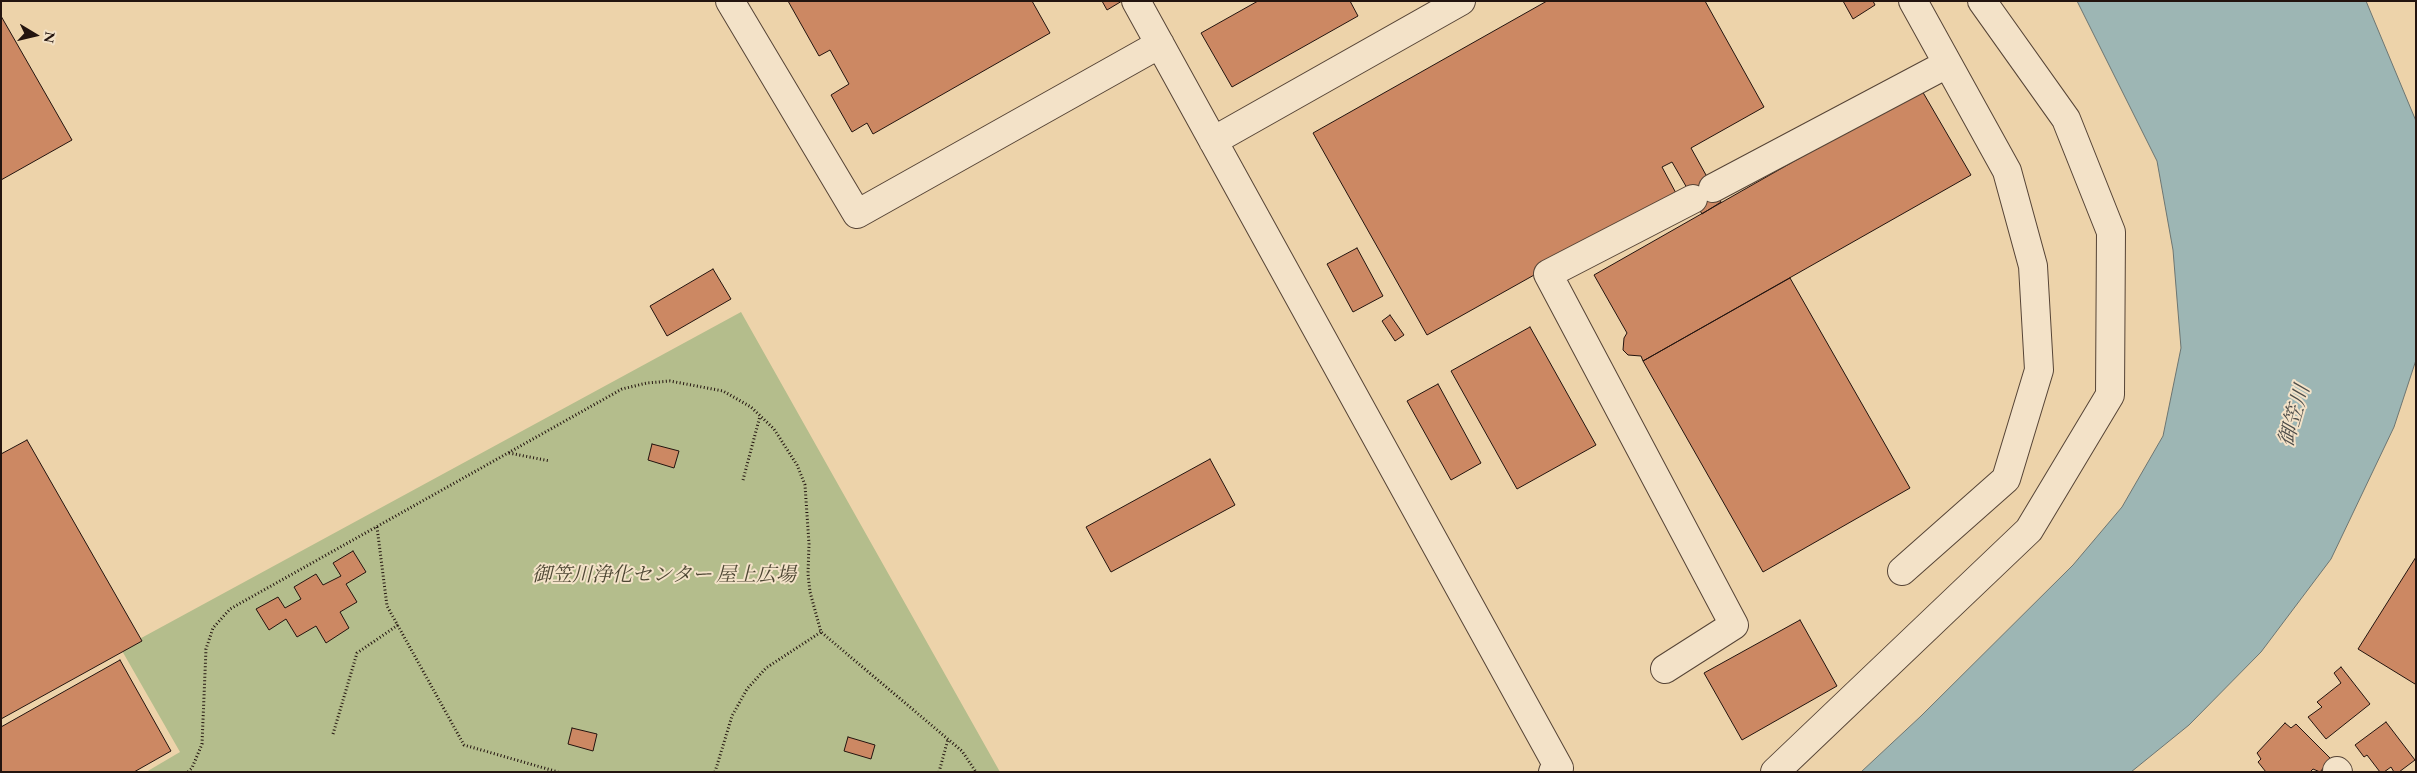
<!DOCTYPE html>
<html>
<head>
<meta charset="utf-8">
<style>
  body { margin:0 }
  #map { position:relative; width:2417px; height:773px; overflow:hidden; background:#edd3aa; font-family:"EB Garamond",serif }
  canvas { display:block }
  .frame { position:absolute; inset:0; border:2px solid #23140f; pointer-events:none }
  .north { position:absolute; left:10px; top:10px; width:50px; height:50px; -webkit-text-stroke:4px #f3e2c8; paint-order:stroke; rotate:99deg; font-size:14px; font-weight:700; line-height:20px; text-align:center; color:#23140f }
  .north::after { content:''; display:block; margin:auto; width:18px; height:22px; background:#23140f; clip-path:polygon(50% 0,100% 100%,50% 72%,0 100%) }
</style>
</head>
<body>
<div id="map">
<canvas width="2417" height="773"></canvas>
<div class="frame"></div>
<div class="north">N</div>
</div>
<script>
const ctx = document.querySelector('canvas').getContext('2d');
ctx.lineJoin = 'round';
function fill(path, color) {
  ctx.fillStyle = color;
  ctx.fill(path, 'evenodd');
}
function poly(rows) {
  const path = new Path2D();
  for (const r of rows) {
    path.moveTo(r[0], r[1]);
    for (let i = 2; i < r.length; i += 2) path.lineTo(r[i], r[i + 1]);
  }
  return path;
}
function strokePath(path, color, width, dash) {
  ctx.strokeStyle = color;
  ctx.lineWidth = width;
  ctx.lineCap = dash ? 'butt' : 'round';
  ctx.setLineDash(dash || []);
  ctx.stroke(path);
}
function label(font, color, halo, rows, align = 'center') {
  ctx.font = font + ' "EB Garamond","Noto Serif JP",serif';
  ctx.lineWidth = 4;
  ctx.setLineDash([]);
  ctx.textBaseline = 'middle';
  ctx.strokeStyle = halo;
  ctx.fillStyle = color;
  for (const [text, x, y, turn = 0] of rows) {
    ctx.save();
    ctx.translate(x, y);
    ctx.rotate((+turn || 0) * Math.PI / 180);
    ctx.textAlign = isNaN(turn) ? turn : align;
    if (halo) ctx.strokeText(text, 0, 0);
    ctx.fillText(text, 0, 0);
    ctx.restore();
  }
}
const green = poly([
  [741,312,1000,772,146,772,180,752,121,649]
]);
const water = poly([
  [2077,1,2366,1,2416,121,2416,360,2394,427,2331,559,2261,652,2189,725,2131,772,1861,772,1921,716,2073,565,2122,507,2163,436,2181,348,2173,250,2157,161,2077,1]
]);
const building = poly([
  [788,1,1032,1,1050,33,873,134,867,123,852,132,831,95,849,84,830,50,819,56,788,1],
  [1102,1,1122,1,1107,10,1102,1],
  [1258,1,1350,1,1358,16,1232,87,1201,33,1258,1],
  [1547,1,1705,1,1764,107,1691,148,1721,202,1702,214,1672,162,1662,167,1677,195,1427,335,1313,133,1547,1],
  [1843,1,1873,1,1875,5,1853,19,1843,1],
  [1,16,72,140,1,180,1,16],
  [1921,89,1971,175,1643,361,1641,356,1628,355,1623,350,1624,338,1627,333,1594,275,1921,89],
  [1357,248,1383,296,1353,312,1327,264,1357,248],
  [713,269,731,299,667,336,650,306,713,269],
  [1790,278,1910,488,1763,572,1643,361,1790,278],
  [1390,315,1404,335,1395,341,1382,321,1390,315],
  [1530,327,1596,445,1517,489,1451,371,1530,327],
  [1438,384,1481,463,1451,480,1407,401,1438,384],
  [27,440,142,641,1,719,1,454,27,440],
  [652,444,679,451,674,468,648,460,652,444],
  [1210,459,1235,505,1111,572,1086,527,1210,459],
  [353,551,366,572,346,584,357,602,340,612,349,628,326,643,316,626,297,637,286,619,269,630,256,609,278,597,285,608,301,599,294,587,316,574,323,585,341,576,333,563,353,551],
  [2416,557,2416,683,2415,684,2358,649,2416,557],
  [1800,620,1837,686,1742,740,1704,673,1800,620],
  [120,660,171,751,134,772,1,772,1,727,120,660],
  [2341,667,2370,704,2326,739,2308,717,2322,707,2317,702,2341,683,2334,673,2341,667],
  [2386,722,2415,760,2399,772,2394,772,2391,767,2384,772,2380,772,2367,755,2364,757,2355,745,2386,722],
  [2285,723,2291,728,2296,724,2331,759,2320,772,2313,769,2310,772,2266,772,2258,762,2261,759,2257,753,2285,723],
  [572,728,597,734,593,751,568,744,572,728],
  [848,737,875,745,871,759,844,751,848,737]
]);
const path = poly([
  [509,453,550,461],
  [743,480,760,416],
  [377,527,387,606,464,745,558,772],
  [333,734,357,653,398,625],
  [188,772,192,768,202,744,206,649,213,628,230,609,622,389,647,383,670,381,723,391,751,407,774,429,797,465,805,485,809,544,808,574,810,592,821,632,962,751,976,772],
  [715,772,732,716,747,689,766,668,821,632],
  [939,772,948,739]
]);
const minor = poly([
  [730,1,857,214,1160,44],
  [1136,1,1559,768,1553,772],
  [1213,141,1461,1],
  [1713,188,1947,64],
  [1902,571,2006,479,2039,370,2033,266,2007,171,1913,1],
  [1665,669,1734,625,1548,274,1693,199],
  [2337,771,2338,772],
  [1775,772,2029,530,2110,395,2111,232,2066,119,1982,1]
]);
const parkNames = [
  ["御笠川浄化センター 屋上広場",664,576]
];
const waterNames = [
  ["御笠川",2295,416,-74]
];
fill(green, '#b4bd8c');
fill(water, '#9db6b4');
strokePath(water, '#6c7572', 1);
fill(building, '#cc8863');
strokePath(building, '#23140f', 1);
strokePath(minor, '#564436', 30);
strokePath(path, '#23140f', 3, [1, 2.5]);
strokePath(minor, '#f3e2c8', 28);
label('italic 20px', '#4e4734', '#f3e2c8', parkNames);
label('italic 21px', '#4e4d49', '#f3e2c8', waterNames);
</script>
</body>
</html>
